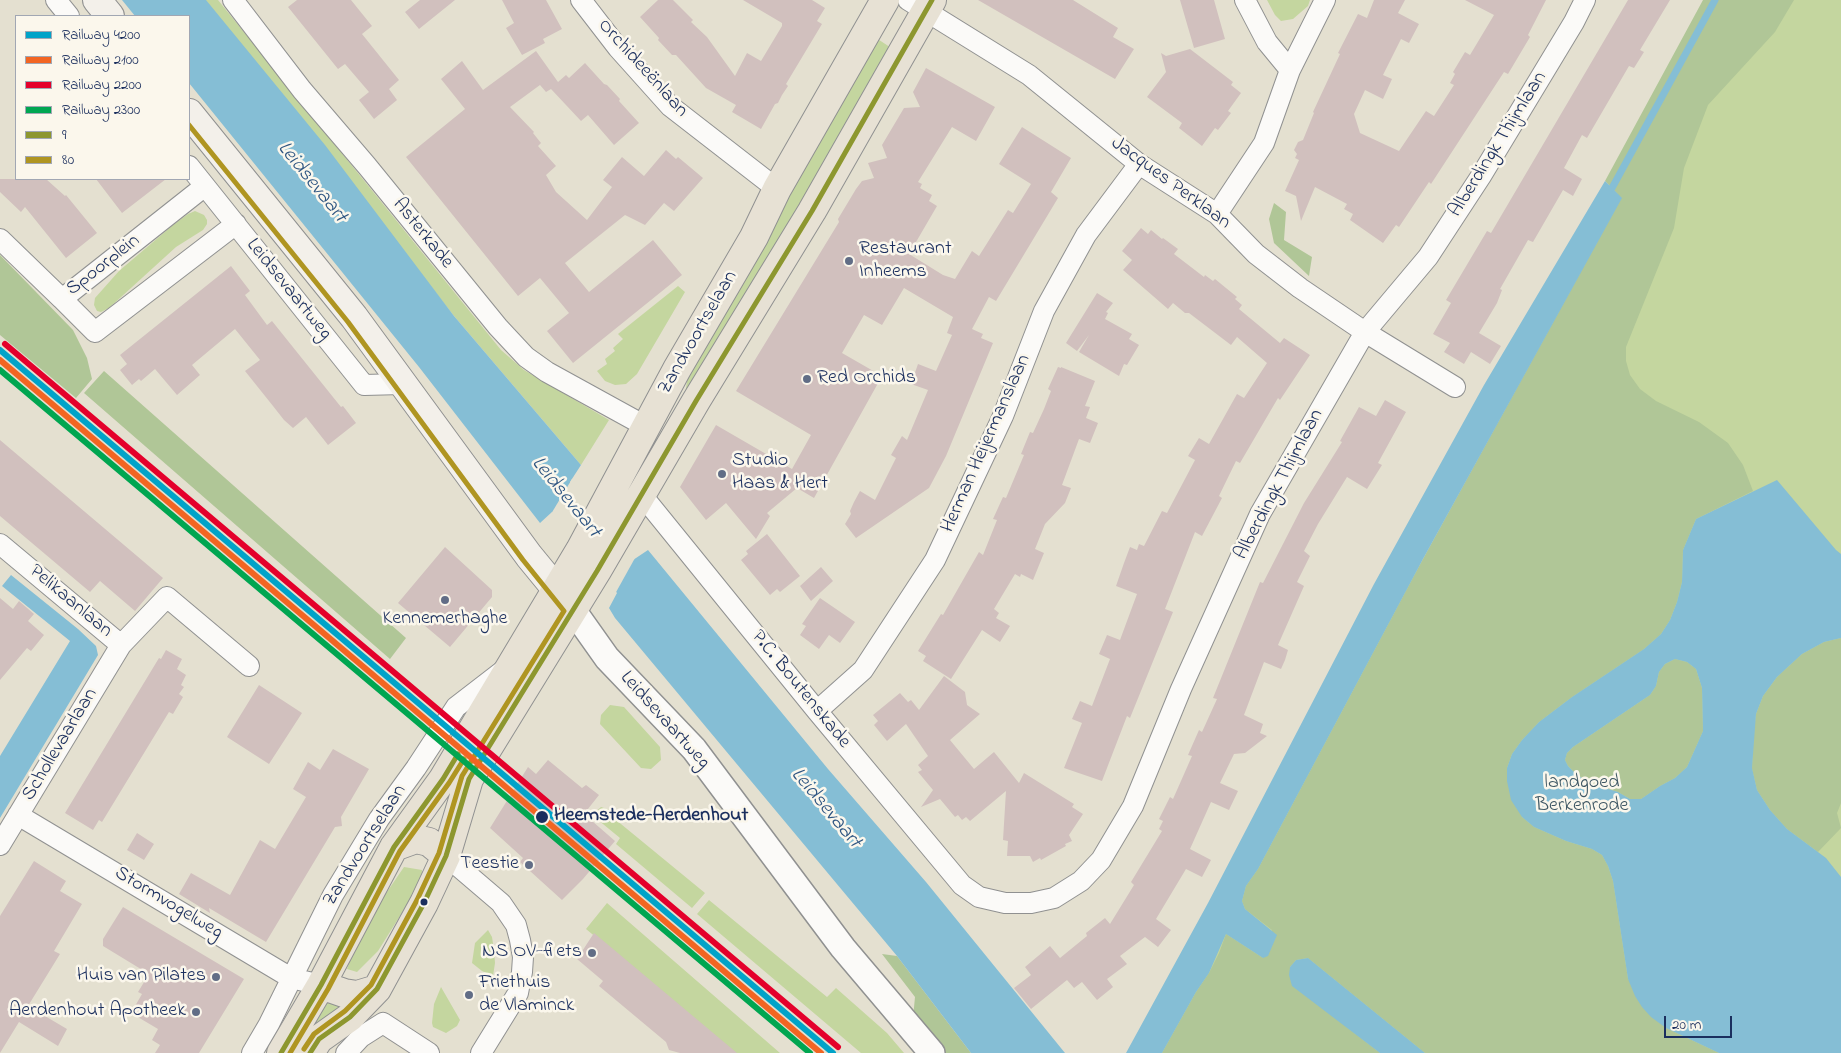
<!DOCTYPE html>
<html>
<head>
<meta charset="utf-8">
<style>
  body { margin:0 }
  #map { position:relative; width:1841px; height:1053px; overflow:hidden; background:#e4e0d0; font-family:"Indie Flower",sans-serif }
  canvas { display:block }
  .legend { position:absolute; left:15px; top:15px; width:175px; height:165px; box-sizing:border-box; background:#fbf7ec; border:1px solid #a1a7b3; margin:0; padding:6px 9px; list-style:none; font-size:15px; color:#1b2f5e }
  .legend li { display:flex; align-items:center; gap:10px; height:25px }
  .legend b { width:25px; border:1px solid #a1a7b3 }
  .scale { position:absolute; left:1664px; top:1016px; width:68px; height:22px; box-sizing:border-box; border:2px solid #1b2f5e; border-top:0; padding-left:6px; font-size:15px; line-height:18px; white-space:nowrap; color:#1b2f5e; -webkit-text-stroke:4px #fbf7ec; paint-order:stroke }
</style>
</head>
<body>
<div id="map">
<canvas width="1841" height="1053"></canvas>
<ul class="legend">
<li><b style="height:6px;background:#01a3c8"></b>Railway 4200</li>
<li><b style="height:6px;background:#f26522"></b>Railway 2100</li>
<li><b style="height:6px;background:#e4002b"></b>Railway 2200</li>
<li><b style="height:6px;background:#00a651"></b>Railway 2300</li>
<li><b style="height:6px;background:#8d972f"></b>9</li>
<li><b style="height:6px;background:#af9521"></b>80</li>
</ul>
<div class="scale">20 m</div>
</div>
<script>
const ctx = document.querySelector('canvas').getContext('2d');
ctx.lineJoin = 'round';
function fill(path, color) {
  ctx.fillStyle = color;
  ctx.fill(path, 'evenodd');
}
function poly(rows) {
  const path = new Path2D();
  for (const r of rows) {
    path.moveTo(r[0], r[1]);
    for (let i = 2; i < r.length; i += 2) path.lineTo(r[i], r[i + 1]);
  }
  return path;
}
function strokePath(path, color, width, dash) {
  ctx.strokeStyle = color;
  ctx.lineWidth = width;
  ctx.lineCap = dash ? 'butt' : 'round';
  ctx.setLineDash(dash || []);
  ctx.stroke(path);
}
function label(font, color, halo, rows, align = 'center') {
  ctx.font = font + ' "Indie Flower",sans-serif';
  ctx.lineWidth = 5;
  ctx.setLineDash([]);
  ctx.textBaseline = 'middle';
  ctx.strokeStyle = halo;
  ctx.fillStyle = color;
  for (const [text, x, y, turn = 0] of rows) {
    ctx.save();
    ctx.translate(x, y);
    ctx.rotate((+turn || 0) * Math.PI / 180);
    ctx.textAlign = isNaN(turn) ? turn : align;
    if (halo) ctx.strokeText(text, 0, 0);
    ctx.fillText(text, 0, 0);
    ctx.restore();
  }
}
const green = poly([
  [205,0,218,0,501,350,524,370,609,420,581,465,454,316],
  [1267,0,1310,0,1308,6,1293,19,1281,21,1275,15],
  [1731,0,1841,0,1841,1053,1140,1053,1423,559],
  [873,36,896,51,685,394,690,363],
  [195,211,204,215,207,220,207,224,203,230,176,247,109,308,101,312,97,311,94,305,95,298,119,271,173,225,188,214],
  [678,286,685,292,637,374,626,384,615,385,605,381,597,371,607,364,605,359,615,351,613,348,623,339,618,334],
  [610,705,624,707,660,747,661,760,651,769,641,768,600,724,601,715],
  [601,807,613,811,610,815,705,893,692,908,616,844,620,838,592,815],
  [404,867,422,870,422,881,378,951,357,972,347,969,363,927],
  [709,900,827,997,836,988,887,1033,904,1053,861,1053,697,914],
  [607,903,780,1053,735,1053,586,929],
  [488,930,492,937,494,950,495,963,493,976,482,971,472,963,475,943],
  [441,987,460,1020,457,1026,446,1033,433,1027,432,1023,434,1004],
  [319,998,352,1003,316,1030,305,1024]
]);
const forest = poly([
  [1703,0,1794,0,1775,32,1708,105,1684,168,1674,228,1626,347,1626,361,1630,375,1640,389,1656,401,1699,422,1728,443,1743,465,1753,491,1696,519,1683,550,1682,582,1677,602,1670,620,1661,634,1644,649,1572,697,1539,722,1522,740,1512,754,1507,768,1522,817,1534,827,1566,841,1592,849,1602,855,1608,866,1613,881,1628,979,1666,1028,1719,1053,1425,1053,1308,958,1296,960,1290,967,1349,1029,1380,1053,1162,1053,1196,992,1209,973,1219,953,1226,934,1263,958,1272,930,1245,909,1242,901,1246,886,1258,869,1423,559,1621,198,1605,181],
  [1274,203,1286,212,1284,240,1312,257,1309,276,1274,243,1269,219],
  [0,255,73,330,87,358,92,379,76,398,0,335],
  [104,371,406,638,390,659,84,393],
  [1841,638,1841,803,1837,813,1841,828,1818,852,1787,829,1770,810,1757,790,1752,769,1753,739,1756,714,1763,696,1777,677,1802,654,1824,642],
  [1675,659,1687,662,1696,669,1702,688,1703,731,1687,767,1675,778,1660,786,1641,799,1630,799,1618,792,1592,784,1577,775,1568,766,1565,760,1567,753,1573,747,1650,695,1656,686,1659,672,1665,664],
  [882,954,897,956,971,1053,943,1053,913,1018,915,997]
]);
const water = poly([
  [122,0,206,0,325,145,454,316,581,465,570,482,633,560,648,550,828,769,926,882,1065,1053,971,1053,897,956,615,618,609,608,617,593,552,512,540,523,419,367,189,83,189,16,135,16],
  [1605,181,1622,198,1423,559,1258,869,1246,886,1242,901,1245,909,1277,935,1268,956,1263,958,1226,934,1209,973,1196,992,1162,1053,1126,1053,1208,903,1374,584,1484,385],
  [1777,480,1836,550,1841,554,1841,638,1824,642,1802,654,1777,677,1763,696,1756,714,1752,768,1757,790,1770,810,1787,829,1826,858,1841,877,1841,1053,1719,1053,1666,1028,1651,1017,1642,1007,1635,996,1628,979,1613,881,1608,866,1602,855,1592,849,1566,841,1534,827,1522,817,1511,800,1507,781,1507,768,1512,754,1522,740,1539,722,1572,697,1644,649,1661,634,1670,620,1677,602,1682,582,1683,550,1696,519],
  [1675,659,1687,662,1696,669,1702,688,1703,731,1687,767,1675,778,1660,786,1641,799,1630,799,1618,792,1592,784,1577,775,1568,766,1565,760,1567,753,1573,747,1650,695,1656,686,1659,672,1665,664],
  [11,575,78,629,96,646,98,655,0,818,0,756,70,641,2,586],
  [1308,958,1425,1053,1380,1053,1292,986,1289,975,1290,967,1296,960]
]);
const pier = poly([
  [572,479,635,558,615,594,551,514]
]);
const stream = poly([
  [1612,188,1715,0]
]);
const building = poly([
  [297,0,351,0,372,26,362,34,399,80,389,89,397,100,374,119,359,100,369,92,345,64,338,69,288,7],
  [420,0,455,0,419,29,405,12],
  [502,0,546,0,562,29,543,39,545,43,522,55,506,28,514,23],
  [658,0,673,0,693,20,691,22,707,37,735,76,747,53,761,61,782,26,782,23,743,0,812,0,825,8,817,21,822,24,786,84,788,86,782,95,778,103,775,104,761,129,732,112,736,105,706,88,676,55,672,55,658,40,659,38,640,17],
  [978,0,1073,0,1118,28,1113,37,1134,49,1115,79],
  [1180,0,1214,0,1225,39,1194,48],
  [1374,0,1405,0,1398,13,1419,24,1409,43,1401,39,1383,75,1392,79,1383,99,1365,90,1354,114,1360,133,1399,151,1426,111,1434,116,1454,85,1450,83,1455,74,1453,72,1465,52,1470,55,1494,15,1465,0,1546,0,1528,35,1530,37,1508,74,1504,72,1431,184,1429,182,1399,227,1396,225,1383,243,1350,220,1353,214,1344,209,1347,204,1315,187,1301,221,1296,196,1285,191,1299,160,1295,158,1297,154,1294,150,1298,142,1303,140,1314,113,1313,112,1340,54,1338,53,1358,14,1367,18],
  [1628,0,1670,0,1640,50,1644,52,1634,68,1629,66,1587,138,1582,135,1564,168,1582,179,1573,196,1563,190,1533,242,1528,240,1500,289,1502,290,1497,303,1479,333,1501,346,1490,364,1471,352,1464,364,1444,352,1450,343,1433,334,1451,303,1446,300,1487,231,1491,233],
  [1190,49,1233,82,1231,85,1241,93,1228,111,1231,113,1218,130,1215,128,1202,146,1179,128,1182,123,1147,97,1166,72,1161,53,1166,56],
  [536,51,558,82,566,75,569,78,585,63,604,84,607,85,620,99,619,101,639,123,614,145,588,115,581,121,551,89,546,92,540,85,510,107,534,132,533,133,541,143,538,146,556,166,546,175,556,192,587,220,612,187,603,180,622,157,644,176,666,150,676,159,678,157,703,178,674,211,664,203,645,225,625,215,565,263,589,292,653,240,682,275,573,363,547,331,569,313,540,278,518,296,406,157,465,109,441,79,462,61,483,90],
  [926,68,995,107,976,141,952,127,918,182,922,184,920,188,932,195,929,201,937,206,909,254,943,275,955,279,972,251,979,256,1008,210,1013,213,1031,184,999,164,1022,127,1071,158,1051,192,1058,198,996,301,989,297,972,329,983,334,981,338,993,343,946,456,929,488,856,538,845,524,851,514,850,511,854,502,860,491,875,500,896,458,891,455,902,436,907,440,928,390,911,384,918,364,936,371,952,335,947,333,953,317,904,288,882,325,864,315,842,353,882,376,814,498,797,488,767,513,770,516,756,539,726,503,706,520,680,487,716,425,792,469,811,435,736,391,839,222,838,219,856,189,862,181,874,178,868,163,887,158,882,145,904,108,920,107,913,92],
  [0,179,46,179,65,196,66,195,97,233,66,258,25,207,21,212,0,192],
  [96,179,166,179,122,213],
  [1141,228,1148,234,1151,230,1162,239,1163,238,1178,249,1174,254,1204,277,1205,275,1213,281,1215,279,1237,297,1235,299,1242,305,1239,309,1280,343,1284,338,1310,355,1280,400,1278,398,1240,463,1236,461,1219,496,1222,498,1202,536,1195,532,1165,609,1173,612,1130,718,1127,716,1102,781,1064,768,1082,723,1072,719,1080,701,1092,706,1110,659,1099,654,1107,635,1120,640,1137,594,1116,586,1124,563,1130,547,1137,550,1139,544,1144,546,1162,511,1167,513,1195,460,1188,456,1199,438,1209,444,1237,394,1244,398,1267,363,1237,337,1231,345,1189,313,1185,313,1173,303,1168,309,1123,270,1132,260,1122,251],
  [231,266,250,291,245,295,267,325,272,321,341,407,343,406,356,423,328,445,306,417,293,428,284,420,273,406,245,371,260,360,235,329,192,365,200,375,177,395,155,369,141,381,139,379,132,385,120,370,127,364,120,355],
  [1097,293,1113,303,1106,312,1108,313,1105,319,1132,334,1129,339,1139,345,1127,365,1124,364,1119,376,1079,352,1089,335,1077,351,1066,343],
  [1058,367,1061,368,1061,367,1095,381,1085,406,1090,407,1086,418,1098,423,1090,443,1079,439,1062,485,1071,488,1065,503,1045,524,1035,549,1044,553,1033,580,1021,574,1020,577,1015,574,994,609,999,613,996,618,1010,626,1000,642,982,630,951,679,923,661,926,656,918,651,941,614,943,615,979,552,983,555,997,520,993,519,1003,497,1006,498,1024,455,1021,454,1030,432,1033,433,1044,409,1051,391,1048,389],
  [1385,400,1406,412,1378,463,1382,465,1367,489,1347,477,1318,524,1304,551,1310,556,1297,582,1304,586,1278,645,1288,650,1285,660,1281,669,1264,662,1244,715,1263,724,1260,733,1267,736,1245,753,1234,754,1220,783,1238,791,1229,810,1211,802,1190,849,1211,860,1202,877,1186,869,1156,919,1171,930,1158,947,1145,937,1120,956,1127,964,1107,979,1113,987,1097,1000,1082,982,1074,988,1067,980,1031,1009,1014,988,1031,975,1025,967,1050,946,1060,958,1087,936,1086,933,1105,918,1110,924,1134,885,1131,882,1162,831,1159,829,1163,821,1159,819,1170,797,1173,799,1177,790,1192,756,1188,755,1199,730,1202,732,1217,699,1213,698,1260,582,1263,583,1304,503,1342,442,1340,441,1359,407,1376,416],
  [0,440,163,578,135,611,100,581,90,592,0,516],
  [767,534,800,576,780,592,777,589,770,595,741,560,748,554,746,551],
  [445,547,492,590,492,597,450,647,398,603],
  [821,567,833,581,811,601,800,586],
  [0,598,13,609,19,601,34,614,28,621,44,635,31,651,27,648,0,680],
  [820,598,855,622,840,643,829,635,819,649,800,635,806,626,802,624],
  [166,650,182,659,177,669,186,675,181,685,184,687,179,694,183,697,173,714,169,712,102,822,99,820,93,830,65,813,159,658,161,659],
  [944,676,965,692,967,705,980,714,950,740,974,769,994,752,1019,783,1024,773,1074,804,1072,807,1083,814,1069,835,1072,841,1065,844,1066,846,1041,860,1040,858,1033,862,1030,856,1007,856,1008,841,1003,840,1006,791,970,821,966,817,962,820,958,815,955,817,940,799,921,807,933,790,918,772,922,770,918,765,928,756,906,724,887,741,874,725,878,721,873,715,900,693,908,702,911,700,919,710],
  [259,685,302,713,269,764,227,737],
  [333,749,369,769,341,817,342,826,335,827,266,942,209,908,210,913,179,894,191,873,230,895,260,840,275,849,306,797,293,789,308,762,320,770],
  [548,760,582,788,586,785,599,795,584,814,615,841,583,879,562,900,520,862,523,858,490,828,528,767,536,774],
  [137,833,154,844,144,860,127,850],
  [34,861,66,881,60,891,82,904,54,951,60,954,28,1006,67,1029,58,1046,19,1022,0,1053,0,916],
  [123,907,244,979,199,1053,155,1053,160,1045,152,1040,158,1029,131,1013,142,994,138,992,149,974,103,946,103,939],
  [594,933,737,1053,680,1053,669,1050,666,1042,599,986,603,981,577,959]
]);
const minor = poly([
  [56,0,69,16],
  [233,0,302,90,367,166,498,327,526,357,547,372,647,427],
  [581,0,618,48,670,106,777,189],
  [908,0,1029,75,1139,164,1217,214,1256,254,1300,288,1365,332,1455,387],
  [1245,0,1267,42,1290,70],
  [189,166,364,385,402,384],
  [205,186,62,299,95,332,236,224],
  [1217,214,1264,143,1290,70,1325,0],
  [0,239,62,299],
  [641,494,817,711,962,885,979,897,1005,903,1031,903,1054,898,1081,881,1101,860,1133,806,1181,689,1260,514,1365,332,1428,257,1481,176,1574,22,1585,0],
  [0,544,121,645],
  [817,711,863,670,935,560,1003,416,1044,311,1086,235,1139,164],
  [18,815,291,978,321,985],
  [0,845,121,645,167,597,249,666],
  [446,856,501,903,516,925,520,940,523,957,522,972,518,993,481,1053],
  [252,1053,269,1024,333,895,379,819,416,768,456,707,504,670],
  [346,1053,361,1037,383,1023,429,1053]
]);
const tertiary = poly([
  [573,610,607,658,694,749,843,948,932,1053]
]);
const secondary = poly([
  [97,0,110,16],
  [189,113,354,317,529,556,570,606]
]);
const primary = poly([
  [394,847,416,839,429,842,446,856],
  [321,985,344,993,357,995,377,989],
  [281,1053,321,985,394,847,443,779,580,550,677,369,754,237,777,189,885,0],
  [310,1053,319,1039,350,1017,377,989,424,903,446,856,469,779,597,571,696,401,812,211,932,0]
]);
const bus1 = poly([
  [281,1053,321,985,394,847,443,779,458,754],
  [310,1053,319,1039,350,1017,377,989,424,903,446,856,469,779,597,571,696,401,812,211,932,0]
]);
const bus2 = poly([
  [189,125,348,322,523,560,564,611,462,776,439,853,417,900,371,985,345,1011,314,1034,304,1049],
  [290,1053,328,989,400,851,449,783,464,759]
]);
const rail1 = poly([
  [0,350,833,1053]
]);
const rail2 = poly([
  [0,360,821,1053]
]);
const rail3 = poly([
  [5,344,838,1047]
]);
const rail4 = poly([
  [0,370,810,1053]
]);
const markers = [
  [849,261,5,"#616d86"],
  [807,379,5,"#616d86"],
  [722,474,5,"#616d86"],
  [445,600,5,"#616d86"],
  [542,817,7,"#1b2f5e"],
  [529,865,5,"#616d86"],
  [424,902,4.5,"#1b2f5e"],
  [592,953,5,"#616d86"],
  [216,977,5,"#616d86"],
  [469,995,5,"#616d86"],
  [196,1012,5,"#616d86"]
];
const streetNames = [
  ["Orchideeënlaan",642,69,48],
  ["Alberdingk Thijmlaan",1499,145,-58],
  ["Jacques Perklaan",1170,184,36],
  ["Asterkade",422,234,51],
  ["Spoorplein",104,266,-38],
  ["Leidsevaartweg",288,290,51],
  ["Zandvoortselaan",699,333,-60],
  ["Herman Heijermanslaan",987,444,-66],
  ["Alberdingk Thijmlaan",1280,485,-62],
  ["Pelikaanlaan",70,602,40],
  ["P.C. Boutenskade",800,690,51],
  ["Leidsevaartweg",664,721,48],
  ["Schollevaarlaan",61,745,-59],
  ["Zandvoortselaan",366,846,-58],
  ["Stormvogelweg",168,904,31]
];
const poiNames = [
  ["Restaurant",859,250],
  ["Inheems",859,273],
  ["Red Orchids",817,379],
  ["Studio",732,462],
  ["Haas & Hert",732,485],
  ["Kennemerhaghe",445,620,"center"],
  ["Teestie",519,865,"right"],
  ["NS OV-fiets",582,953,"right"],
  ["Huis van Pilates",206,977,"right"],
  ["Friethuis",479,984],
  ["de Vlaminck",479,1007],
  ["Aerdenhout Apotheek",186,1012,"right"]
];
const parkNames = [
  ["landgoed",1582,784],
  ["Berkenrode",1582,807]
];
const stopNames = [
  ["Heemstede-Aerdenhout",554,817]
];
const waterNames = [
  ["Leidsevaart",311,183,51],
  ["Leidsevaart",565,498,51],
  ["Leidsevaart",825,809,50]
];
fill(green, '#c4d69f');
fill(forest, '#b0c697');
fill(water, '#85bed5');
fill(pier, '#e4e0d0');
strokePath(stream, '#85bed5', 7);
fill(building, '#d1c0be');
strokePath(minor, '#909191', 22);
strokePath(tertiary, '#909191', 28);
strokePath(secondary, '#909191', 30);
strokePath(primary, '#909191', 30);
strokePath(minor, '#fbfaf8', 20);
strokePath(tertiary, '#fbfaf8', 25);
strokePath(secondary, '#f3f0ea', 28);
strokePath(primary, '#e7e1d4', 28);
strokePath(bus1, '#8d972f', 5);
strokePath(bus2, '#af9521', 5);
strokePath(rail1, '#01a3c8', 6);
strokePath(rail2, '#f26522', 6);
strokePath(rail3, '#e4002b', 6);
strokePath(rail4, '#00a651', 6);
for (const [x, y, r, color] of markers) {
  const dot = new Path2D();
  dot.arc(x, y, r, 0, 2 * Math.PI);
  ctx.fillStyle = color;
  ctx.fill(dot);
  strokePath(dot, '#fbf7ec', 2);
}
label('20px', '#1b2f5e', '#fbf7ec', streetNames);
label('20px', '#1b2f5e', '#fbf7ec', poiNames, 'left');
label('20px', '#3e5764', '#fbf7ec', parkNames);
label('bold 20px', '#1b2f5e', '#fbf7ec', stopNames, 'left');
label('italic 21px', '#2e5582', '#fbf7ec', waterNames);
</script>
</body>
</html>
